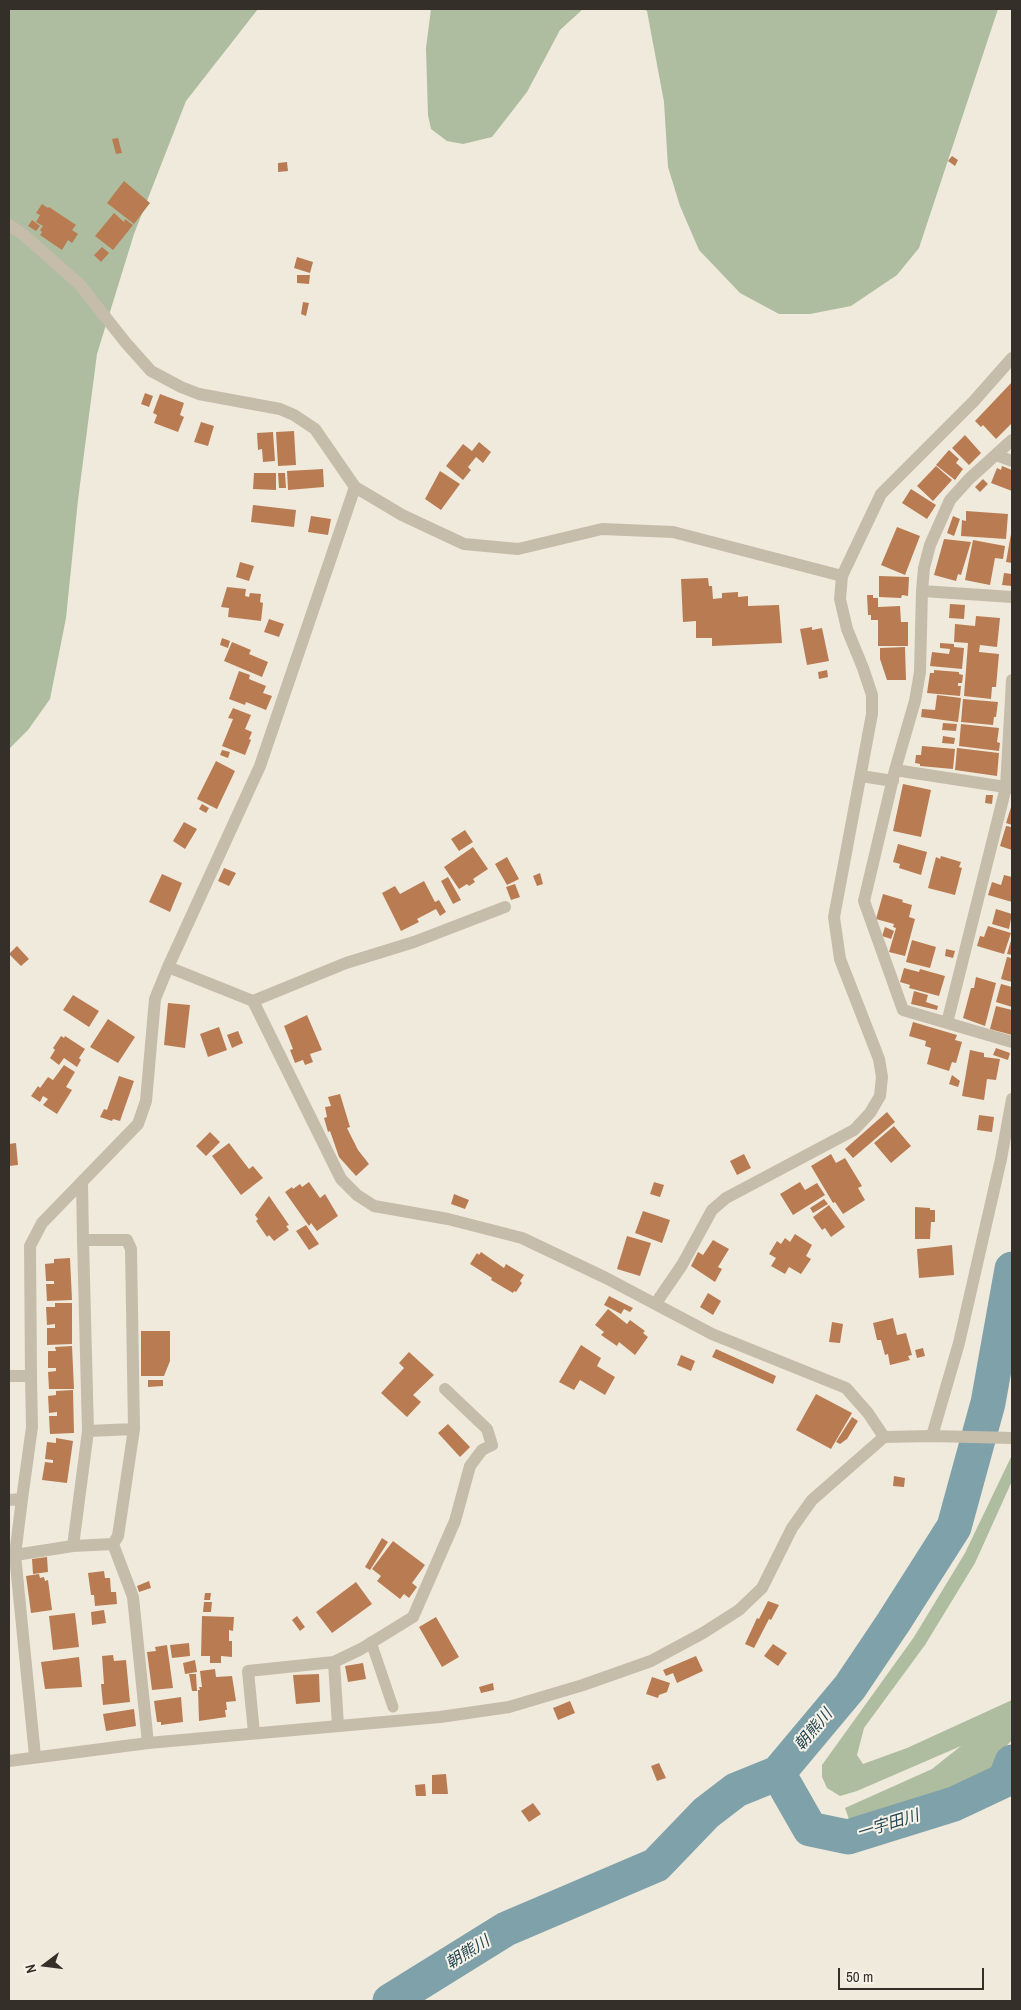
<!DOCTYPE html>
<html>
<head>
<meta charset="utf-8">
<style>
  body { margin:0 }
  #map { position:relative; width:1021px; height:2010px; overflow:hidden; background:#f0eadd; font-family:"Archivo Narrow",sans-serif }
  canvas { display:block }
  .frame { position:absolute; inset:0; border:10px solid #352f29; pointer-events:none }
  .north { position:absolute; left:20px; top:1940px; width:50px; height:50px; -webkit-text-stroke:4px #f8f3e9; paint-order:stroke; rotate:255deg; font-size:14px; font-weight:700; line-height:20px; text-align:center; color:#352f29 }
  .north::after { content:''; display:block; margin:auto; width:18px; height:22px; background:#352f29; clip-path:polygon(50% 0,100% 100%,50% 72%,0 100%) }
  .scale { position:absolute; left:838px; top:1968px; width:146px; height:22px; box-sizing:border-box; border:2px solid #352f29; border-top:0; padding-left:6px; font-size:15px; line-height:18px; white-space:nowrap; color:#352f29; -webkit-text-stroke:4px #f8f3e9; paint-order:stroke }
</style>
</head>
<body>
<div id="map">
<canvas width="1021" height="2010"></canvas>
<div class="frame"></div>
<div class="north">N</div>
<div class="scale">50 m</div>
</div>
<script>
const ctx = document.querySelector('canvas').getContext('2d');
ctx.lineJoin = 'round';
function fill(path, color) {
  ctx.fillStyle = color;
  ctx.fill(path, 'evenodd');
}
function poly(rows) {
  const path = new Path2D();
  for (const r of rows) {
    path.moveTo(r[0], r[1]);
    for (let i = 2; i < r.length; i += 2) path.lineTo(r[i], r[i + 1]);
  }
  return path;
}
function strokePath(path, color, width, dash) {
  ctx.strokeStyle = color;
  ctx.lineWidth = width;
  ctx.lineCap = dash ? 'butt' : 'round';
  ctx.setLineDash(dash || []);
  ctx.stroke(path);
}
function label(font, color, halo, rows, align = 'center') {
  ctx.font = font + ' "Archivo Narrow","Noto Sans JP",sans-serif';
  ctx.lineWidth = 4;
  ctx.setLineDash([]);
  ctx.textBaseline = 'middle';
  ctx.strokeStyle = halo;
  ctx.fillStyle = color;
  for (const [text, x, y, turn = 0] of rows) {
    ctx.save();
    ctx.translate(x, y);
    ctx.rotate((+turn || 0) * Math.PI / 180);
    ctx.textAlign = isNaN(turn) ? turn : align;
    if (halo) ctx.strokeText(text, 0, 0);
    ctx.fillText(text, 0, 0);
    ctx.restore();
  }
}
const green = poly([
  [9,9,258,9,186,101,134,234,97,354,78,500,66,618,50,699,28,730,9,749],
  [431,9,583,9,560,30,527,92,492,137,463,144,447,141,431,129,428,115,426,48],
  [644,9,998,9,919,248,897,275,851,306,810,314,779,314,740,293,699,250,680,206,668,167,664,102,647,11],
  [1011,1457,1012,1457,1012,1481,975,1563,925,1645,864,1728,857,1755,863,1764,907,1748,1012,1700,1012,1740,997,1756,1001,1772,971,1789,941,1795,850,1822,845,1808,932,1769,961,1746,857,1791,840,1796,827,1788,822,1777,822,1765,914,1637,965,1553]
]);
const river = poly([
  [778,1773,810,1829,848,1837,954,1804,1005,1780,1012,1762],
  [390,2001,506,1929,656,1865,706,1813,736,1790,778,1773,850,1687,893,1623,954,1527,988,1403,1012,1269]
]);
const building = poly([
  [118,138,122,153,116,154,112,139],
  [952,156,958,160,955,166,948,161],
  [287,162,288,171,278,172,278,163],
  [124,181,150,203,134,224,107,203],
  [42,204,48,208,49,207,76,225,72,230,78,234,72,243,68,240,62,250,40,235,42,232,40,230,43,226,36,222,40,215,36,213],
  [114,213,124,222,125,219,133,225,113,250,95,236],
  [32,220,40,226,36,231,28,226],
  [102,247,109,253,101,262,94,255],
  [297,257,313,262,310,273,294,268],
  [297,275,310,275,309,284,297,283],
  [303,302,309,303,306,316,301,314],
  [1012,382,1012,423,996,439,983,425,981,427,975,421],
  [145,393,153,396,149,407,141,404],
  [160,394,184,403,180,415,184,417,178,432,154,423,157,415,153,413],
  [201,422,214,426,208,446,194,442],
  [294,431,296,465,278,466,276,432],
  [273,432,275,461,263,462,262,449,258,450,257,433],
  [965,435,981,453,969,465,952,448],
  [479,442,491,452,483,463,476,457,468,467,471,470,463,480,446,466,463,444,472,451],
  [949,450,959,459,956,463,963,469,955,480,936,465],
  [936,466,952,480,933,501,917,486],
  [1002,466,1012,470,1012,491,991,483,997,468,1001,470],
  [323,469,324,487,288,490,287,471],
  [440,471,460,484,441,510,425,499],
  [254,473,276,473,276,490,253,489],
  [278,473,285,473,286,488,279,488],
  [983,479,988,484,980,492,975,487],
  [911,489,936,505,927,519,902,503],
  [253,505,296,510,294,527,251,522],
  [966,511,1008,514,1006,539,961,536,962,520,966,521],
  [311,516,331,519,328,535,308,532],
  [953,516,960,519,954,536,947,533],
  [897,527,920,536,905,575,881,565],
  [1011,534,1012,534,1012,563,1006,562],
  [944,539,971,542,961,575,958,574,956,581,934,575],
  [973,540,1005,546,1003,559,995,558,990,585,965,580],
  [240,562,254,566,249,581,236,577],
  [1004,573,1012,574,1012,586,1002,585],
  [879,576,909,577,908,596,902,595,901,598,879,597],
  [708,578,709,586,712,586,713,599,722,598,722,593,738,592,738,597,748,596,748,606,779,605,782,643,712,646,712,638,696,638,696,621,683,622,681,579],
  [227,587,246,589,245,596,249,597,250,593,261,594,260,602,263,603,261,621,228,617,229,608,221,607],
  [867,595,873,595,873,598,878,598,878,607,900,606,901,622,908,622,908,646,878,646,878,620,871,620,871,615,868,615],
  [950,604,965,605,964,619,949,618],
  [976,616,1000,618,997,647,980,645,979,652,999,654,996,687,992,687,991,699,964,696,968,643,954,642,955,624,975,626],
  [269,619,284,624,279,637,264,632],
  [812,627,812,630,822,628,829,661,807,665,800,629],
  [222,638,230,641,228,648,220,645],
  [232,642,251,650,249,654,268,662,262,677,224,661],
  [940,643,954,644,954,647,964,648,962,669,930,666,932,652,949,654,950,649,940,648],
  [905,647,906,680,887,680,880,659,880,648],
  [827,670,828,677,819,679,818,672],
  [934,670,959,672,959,674,963,675,962,683,958,683,958,686,961,686,960,696,927,693,930,673,934,673],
  [239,671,250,675,249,679,266,686,263,693,272,696,266,710,246,702,245,705,229,699],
  [937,695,961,698,958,722,921,717,922,709,935,710],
  [963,699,998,702,996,717,994,717,993,725,961,722],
  [233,708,251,715,245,729,252,732,249,739,251,740,245,755,222,746,233,719,228,718],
  [943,723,957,724,956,731,942,730],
  [961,724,999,728,997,742,1000,743,999,751,959,746],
  [943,736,955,738,954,744,942,743],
  [922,746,955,749,953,769,920,766,920,764,915,763,916,755,921,755],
  [957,748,999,753,997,776,955,770],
  [222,750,230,752,228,758,220,755],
  [216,761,235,771,217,809,197,799],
  [903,784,931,790,921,837,893,831],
  [986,795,993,795,992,804,985,803],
  [202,804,209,808,206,813,199,809],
  [1012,804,1012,825,1006,823],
  [184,822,197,829,185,849,173,841],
  [1006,826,1012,827,1012,850,1000,846],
  [465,830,473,842,459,851,451,839],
  [898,844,927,852,921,875,899,868,900,864,893,862],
  [473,847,488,869,473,879,475,882,469,886,467,884,459,889,444,867],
  [941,856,961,862,959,867,962,868,955,895,928,888,936,857,940,859],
  [507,857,519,879,507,885,495,864],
  [224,868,236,873,229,886,218,881],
  [540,873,543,884,537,886,533,876],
  [162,874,182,883,170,912,149,902],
  [1004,875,1012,877,1012,902,988,895,992,882,1001,885],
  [448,877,461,900,453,904,441,881],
  [424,881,435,902,439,900,446,912,440,916,436,909,417,919,419,922,401,931,382,893,395,886,400,894],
  [515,884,520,897,511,900,506,887],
  [883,894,903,900,902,902,912,905,909,917,915,919,905,956,889,952,896,928,893,927,894,924,876,919],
  [996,909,1012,914,1009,929,992,924],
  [988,926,1011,933,1004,954,977,946,980,936,984,937],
  [885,927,894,931,891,939,882,936],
  [1012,937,1012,955,1007,954],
  [912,940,936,947,930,968,906,962],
  [17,946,29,959,21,966,9,954],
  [946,949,955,951,953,958,945,956],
  [1007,957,1012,958,1012,982,1001,979],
  [904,968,919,972,920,969,945,976,939,996,909,988,910,985,900,982],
  [976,977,996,983,985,1026,963,1018,971,988,974,988],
  [1001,984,1012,987,1012,1007,996,1002],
  [914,991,928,995,926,1002,938,1006,937,1010,911,1004],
  [73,995,99,1011,89,1027,63,1010],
  [168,1003,190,1005,185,1048,164,1045],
  [996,1006,1012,1010,1012,1035,990,1029],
  [307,1015,322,1050,310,1054,313,1062,305,1065,303,1060,295,1063,290,1050,293,1049,284,1026],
  [108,1019,135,1037,118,1063,90,1047],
  [913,1022,957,1035,955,1040,962,1042,956,1063,952,1062,949,1071,927,1064,931,1048,925,1046,926,1041,909,1036],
  [219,1027,227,1050,208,1057,200,1034],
  [238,1031,243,1043,232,1048,227,1035],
  [61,1036,64,1038,65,1036,85,1049,79,1058,81,1060,77,1067,64,1058,59,1065,50,1058,55,1050,53,1048],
  [996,1048,1010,1053,1008,1060,993,1055],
  [970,1050,984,1053,984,1057,1000,1059,996,1080,987,1079,984,1100,962,1096],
  [64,1065,75,1072,66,1087,72,1090,57,1114,43,1105,48,1099,43,1096,40,1102,31,1096,38,1086,40,1088,48,1077,53,1080],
  [952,1075,960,1081,958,1087,949,1084],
  [119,1076,134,1081,120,1121,113,1119,112,1121,100,1117,104,1109,107,1110],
  [340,1094,350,1127,347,1128,358,1150,369,1164,356,1176,339,1157,330,1131,328,1132,324,1118,327,1117,325,1107,331,1106,328,1097],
  [887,1112,895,1122,853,1158,845,1149],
  [979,1115,994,1117,992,1132,977,1130],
  [894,1126,911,1146,891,1163,874,1143],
  [210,1132,220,1142,206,1156,196,1146],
  [16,1143,18,1165,9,1166,9,1144],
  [229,1143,249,1169,253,1166,263,1178,241,1195,212,1156],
  [744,1154,751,1168,737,1175,730,1161],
  [831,1154,836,1163,845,1158,862,1186,858,1188,865,1200,843,1214,835,1202,833,1203,811,1166],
  [309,1182,320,1198,325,1194,338,1216,317,1231,311,1223,309,1226,285,1192,292,1187,293,1189,300,1184,302,1187],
  [654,1182,664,1185,660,1197,650,1194],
  [800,1182,805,1190,817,1183,825,1195,793,1215,780,1194],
  [454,1194,469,1200,465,1209,451,1204],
  [269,1196,289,1225,286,1226,289,1230,274,1241,269,1235,267,1237,256,1221,258,1219,255,1215],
  [824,1199,828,1204,813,1213,810,1208],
  [829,1205,845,1227,831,1237,825,1228,822,1230,813,1217],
  [915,1207,930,1208,930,1210,935,1210,935,1222,931,1222,930,1239,915,1239],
  [643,1211,670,1220,662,1243,635,1233],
  [306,1225,319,1244,309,1250,296,1231],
  [795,1234,812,1245,806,1256,811,1259,801,1274,789,1267,785,1274,771,1266,776,1258,769,1254,777,1241,781,1244,785,1238,790,1242],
  [627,1236,651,1243,640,1276,617,1269],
  [713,1240,729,1249,718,1267,722,1269,715,1282,691,1266,698,1252,703,1255],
  [952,1245,954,1275,919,1278,917,1249],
  [481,1252,504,1268,506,1264,524,1275,520,1281,522,1283,516,1292,514,1291,513,1293,491,1280,492,1278,470,1264,477,1253,479,1255],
  [70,1258,72,1300,47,1301,46,1284,54,1284,54,1281,46,1281,45,1264,54,1263,54,1259],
  [708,1293,721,1301,713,1315,700,1307],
  [609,1296,633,1308,630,1312,624,1309,621,1314,604,1305],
  [55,1303,72,1303,72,1344,47,1345,47,1328,55,1328,55,1324,47,1325,46,1307,55,1307],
  [608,1309,627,1324,630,1320,645,1331,643,1333,648,1337,635,1355,619,1342,617,1346,601,1335,604,1332,595,1325],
  [893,1318,897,1335,906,1333,912,1355,908,1356,910,1360,890,1365,888,1354,885,1355,881,1340,877,1340,873,1323],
  [832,1322,843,1324,840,1343,829,1342],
  [141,1331,170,1331,170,1361,164,1376,141,1376],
  [581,1345,601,1358,597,1366,615,1377,605,1395,580,1380,574,1390,559,1382],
  [72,1346,74,1389,49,1389,48,1372,56,1371,56,1368,48,1368,48,1351,56,1351,55,1347],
  [923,1348,925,1356,917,1358,915,1350],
  [716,1349,776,1376,773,1384,712,1357],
  [409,1352,434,1375,413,1395,421,1402,407,1417,381,1393,404,1368,399,1363],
  [681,1355,695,1361,691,1371,677,1365],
  [148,1380,163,1380,163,1386,148,1387],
  [73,1390,74,1433,50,1434,49,1416,57,1416,57,1412,49,1413,48,1396,56,1395,56,1391],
  [816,1394,852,1413,831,1449,796,1430],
  [852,1417,858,1421,847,1439,840,1444,836,1442],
  [448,1424,470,1447,460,1457,438,1433],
  [56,1438,73,1441,67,1483,42,1480,45,1462,53,1463,53,1460,45,1459,47,1442,56,1443],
  [894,1476,905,1478,904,1487,893,1486],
  [382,1538,388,1542,370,1570,365,1567],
  [393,1541,425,1565,412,1583,417,1587,409,1598,404,1594,400,1599,377,1581,381,1576,372,1569],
  [47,1557,48,1572,33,1574,32,1559],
  [104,1571,105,1578,110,1578,111,1592,116,1592,117,1604,95,1606,94,1595,91,1595,88,1573],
  [39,1574,40,1578,44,1577,45,1581,48,1580,52,1610,31,1613,26,1576],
  [149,1581,151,1588,139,1592,137,1586],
  [356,1582,372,1604,332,1633,316,1612],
  [205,1593,211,1593,210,1600,204,1600],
  [768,1601,779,1605,771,1620,769,1619,754,1648,745,1644,757,1618,759,1619],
  [204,1602,212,1602,211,1612,203,1612],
  [104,1610,106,1623,92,1625,91,1612],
  [75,1613,79,1647,53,1650,49,1616],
  [202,1616,234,1617,233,1631,229,1630,229,1641,232,1641,232,1657,221,1656,221,1663,210,1663,210,1656,201,1656],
  [297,1616,305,1627,300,1631,292,1620],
  [436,1617,459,1657,442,1667,419,1627],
  [189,1643,190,1656,172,1658,170,1645],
  [773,1644,787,1653,778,1666,764,1656],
  [167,1645,173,1688,152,1690,147,1652,156,1651,155,1647],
  [113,1655,114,1661,126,1660,130,1702,103,1705,101,1684,104,1684,102,1656],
  [696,1656,703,1671,677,1683,673,1673,666,1676,663,1670],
  [79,1657,82,1687,45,1689,41,1662],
  [195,1660,197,1672,185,1674,183,1663],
  [363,1663,366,1679,348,1682,345,1666],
  [215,1669,216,1677,232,1676,236,1701,226,1702,227,1710,225,1710,226,1717,199,1721,198,1690,200,1690,199,1687,202,1687,200,1671],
  [189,1674,196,1674,197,1691,192,1691],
  [319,1674,320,1702,296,1704,293,1675],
  [652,1677,670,1683,667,1692,659,1695,658,1698,646,1694],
  [493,1683,494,1690,481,1693,479,1687],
  [181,1697,183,1722,161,1725,161,1722,157,1722,154,1701],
  [570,1701,575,1713,558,1720,553,1708],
  [134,1709,136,1726,106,1731,103,1714],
  [659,1763,666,1778,657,1781,651,1766],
  [446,1774,448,1794,432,1794,432,1775],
  [425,1784,426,1796,416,1796,415,1785],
  [533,1803,541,1814,529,1822,521,1811]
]);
const service = poly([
  [371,1642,393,1707]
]);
const minor = poly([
  [9,225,24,235,80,285,126,343,151,371,181,387,199,394,280,409,294,415,315,429,355,487,402,515,464,544,518,549,602,529,673,532,842,576],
  [1012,440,969,479,950,500,930,545,924,568,922,591,920,672,915,701,895,770,1012,788],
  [996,455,1012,461],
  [922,591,1012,597],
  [895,770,864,901,903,1010,1012,1042],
  [861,776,893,781],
  [168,967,253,1001,341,1179,357,1195,374,1206,448,1219,522,1238,606,1278,712,1334,846,1388,868,1413,884,1437],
  [253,1001,346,963,414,942,505,907],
  [947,1023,1006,787,1012,680],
  [82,1182,83,1240,127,1240,131,1249,134,1429,118,1536,113,1544,133,1597,148,1743],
  [83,1240,88,1431],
  [656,1303,682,1265,712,1210,726,1198,854,1130,870,1113,880,1096,882,1077,879,1059,840,959,834,917,872,714,872,695,863,668,847,629,840,599,842,576,881,494,974,401,1012,358],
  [9,1376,31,1376,32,1427,22,1499],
  [31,1376,30,1246,42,1223,138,1124,146,1101,155,999,168,967,260,766,355,487],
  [932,1436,959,1343,1001,1159,1012,1099],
  [9,1500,22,1499,15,1555,35,1756],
  [73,1546,88,1431,134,1429],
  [15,1555,73,1546,113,1544],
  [334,1662,361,1649,413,1617,455,1521,470,1466,482,1450,492,1445,487,1429,445,1389],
  [254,1733,248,1671,334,1662,338,1726]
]);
const tertiary = poly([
  [9,1761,148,1743,440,1717,509,1707,583,1685,651,1661,703,1633,739,1610,762,1588,792,1528,812,1500,884,1437,932,1436,1012,1438]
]);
const waterNames = [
  ["朝熊川",814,1730,-50],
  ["一宇田川",888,1825,-17],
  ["朝熊川",468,1953,-32]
];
fill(green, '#aebd9f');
strokePath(river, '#7fa1aa', 35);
fill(building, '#b97c52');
strokePath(service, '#c6bcaa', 11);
strokePath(minor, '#c6bcaa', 12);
strokePath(tertiary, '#c6bcaa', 12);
label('italic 16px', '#234752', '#f8f3e9', waterNames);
</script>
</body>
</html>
